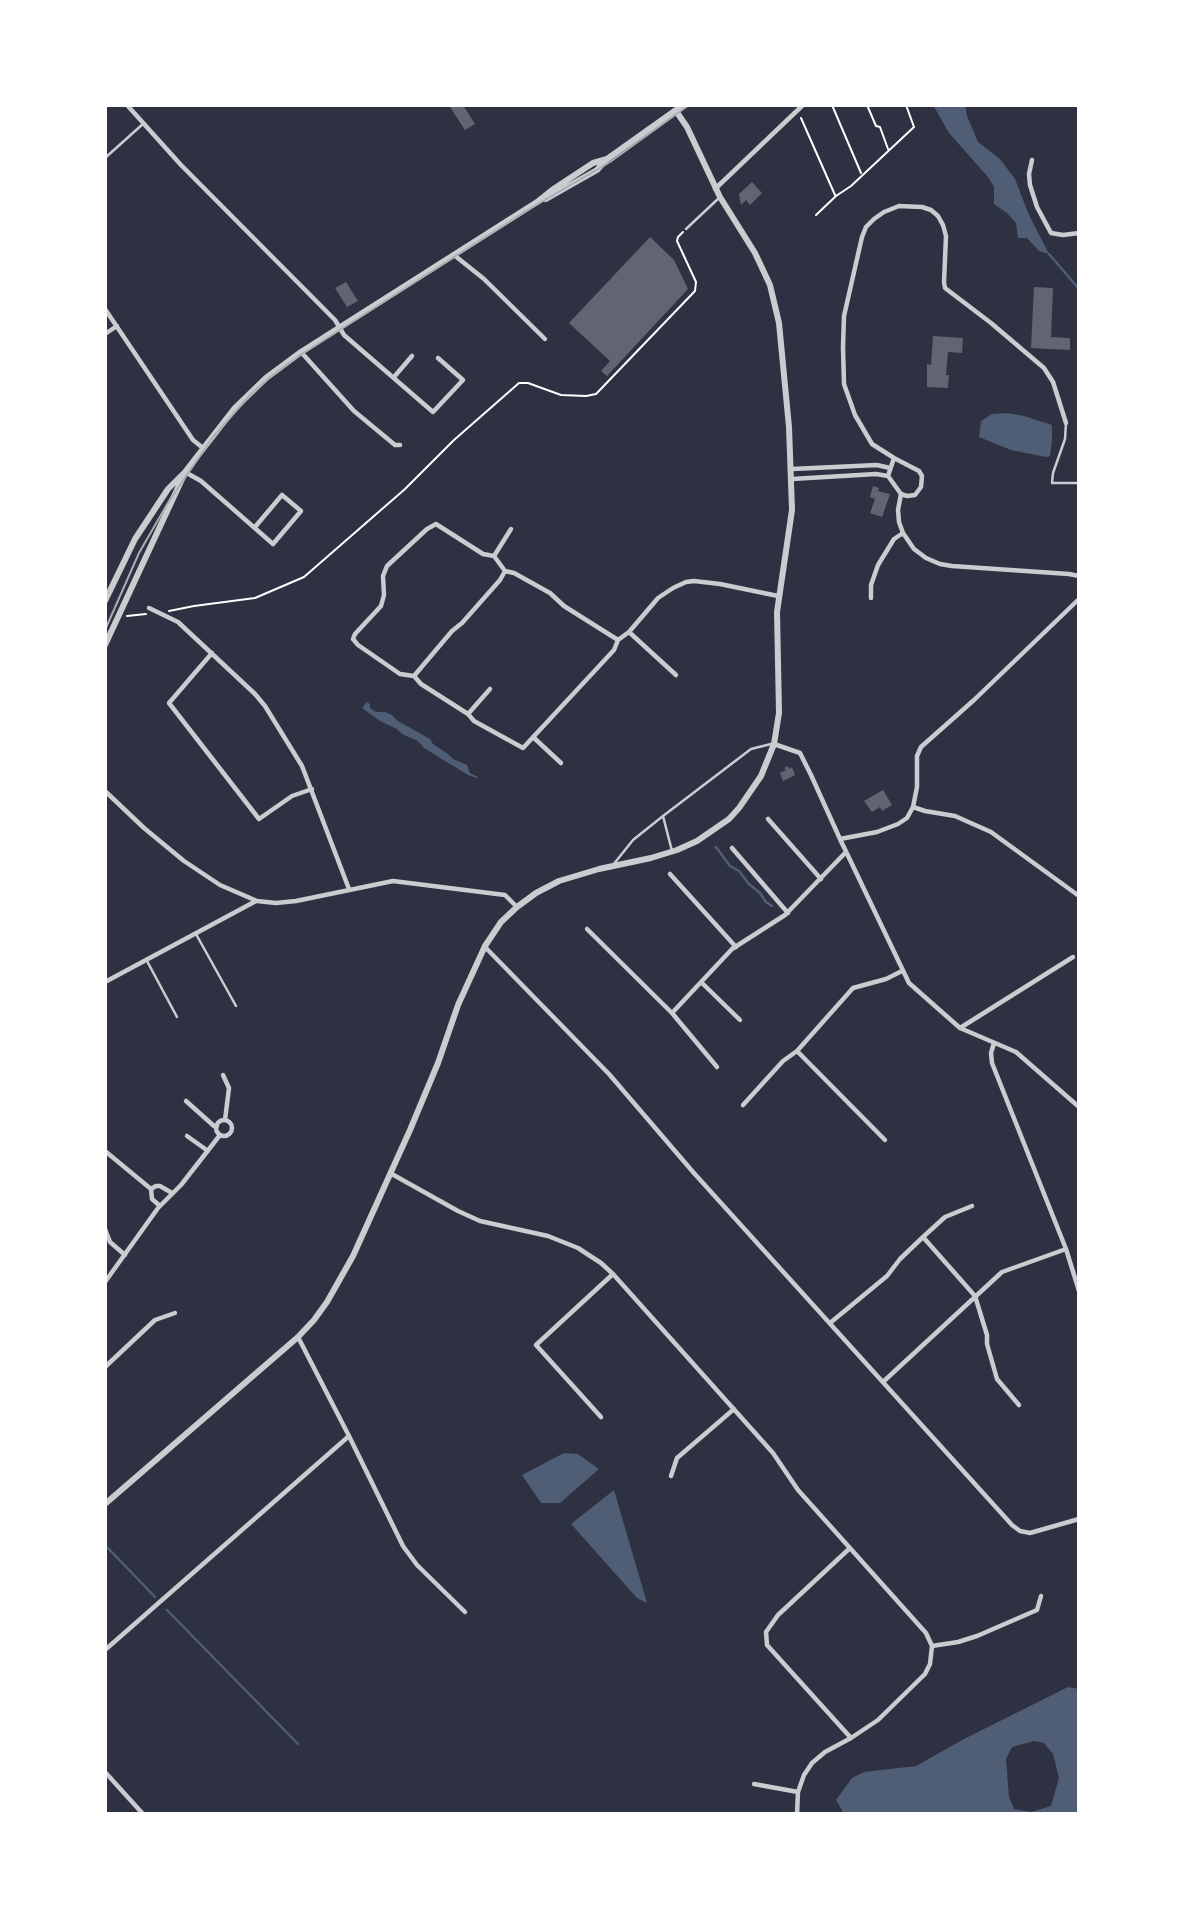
<!DOCTYPE html>
<html>
<head>
<meta charset="utf-8">
<style>
  body { margin:0 }
  #map { position:relative; width:1184px; height:1919px; overflow:hidden; background:#2d3142; font-family:"Titillium Web",sans-serif }
  canvas { display:block }
  .frame { position:absolute; inset:0; border:107px solid #fff; pointer-events:none }
</style>
</head>
<body>
<div id="map">
<canvas width="1184" height="1919"></canvas>
<div class="frame"></div>
</div>
<script>
const ctx = document.querySelector('canvas').getContext('2d');
ctx.lineJoin = 'round';
function fill(path, color) {
  ctx.fillStyle = color;
  ctx.fill(path, 'evenodd');
}
function poly(rows) {
  const path = new Path2D();
  for (const r of rows) {
    if (r.length === 3) {
      path.moveTo(r[0] + r[2], r[1]);
      path.arc(r[0], r[1], r[2], 0, 2 * Math.PI);
      continue;
    }
    path.moveTo(r[0], r[1]);
    for (let i = 2; i < r.length; i += 2) path.lineTo(r[i], r[i + 1]);
  }
  return path;
}
function strokePath(path, color, width, dash) {
  ctx.strokeStyle = color;
  ctx.lineWidth = width;
  ctx.lineCap = dash ? 'butt' : 'round';
  ctx.setLineDash(dash || []);
  ctx.stroke(path);
}
const water = poly([
  [933,105,965,105,967,116,978,142,1000,159,1015,179,1029,215,1049,254,1039,251,1027,238,1018,238,1016,223,1007,213,994,204,994,187,988,177,949,133],
  [1007,413,1024,416,1052,425,1052,440,1050,456,1046,457,1011,450,979,437,981,421,992,414],
  [367,702,370,704,370,708,376,712,385,712,392,715,398,721,430,739,433,744,448,754,453,759,467,765,470,773,478,777,477,778,468,775,424,748,418,741,402,734,397,729,380,721,362,708],
  [564,1453,578,1454,599,1469,560,1503,541,1503,522,1475],
  [614,1490,647,1603,637,1598,571,1524],
  [1068,1687,1079,1689,1079,1814,844,1814,836,1800,852,1778,864,1772,916,1766,964,1739],
  [1034,1741,1044,1743,1053,1754,1059,1778,1051,1806,1031,1812,1014,1809,1009,1797,1006,1759,1012,1747]
]);
const stream = poly([
  [1049,254,1079,289],
  [716,847,730,866,739,871,749,884,760,893,766,902,772,906],
  [105,1545,155,1597],
  [167,1610,298,1744]
]);
const building = poly([
  [454,105,463,105,475,124,465,130,450,107],
  [752,182,762,193,750,205,746,200,741,205,739,194],
  [650,237,674,260,688,289,607,376,601,371,610,361,569,323],
  [346,282,358,301,347,307,335,288],
  [1034,287,1053,288,1051,337,1070,338,1070,350,1031,348],
  [933,336,963,338,962,353,948,352,946,375,949,375,948,388,927,387,927,364,931,365],
  [873,486,879,488,878,491,890,494,882,517,870,513,875,499,870,497],
  [788,766,789,769,792,767,795,775,783,781,780,773,786,770,784,768],
  [883,790,892,805,882,811,880,807,872,812,864,801]
]);
const path = poly([
  [832,105,861,173],
  [867,105,876,126,880,127,888,149],
  [801,118,835,195],
  [816,215,836,196,851,186,914,127,906,105],
  [169,611,194,606,255,598,304,577,405,489,454,440,519,383,528,383,561,395,586,396,596,394,695,291,696,282,677,241,678,237,683,232],
  [127,616,146,614]
]);
const service = poly([
  [105,158,144,123],
  [686,229,720,197],
  [1066,423,1065,439,1053,473,1052,483,1079,483],
  [672,851,663,816,751,749,771,744],
  [613,865,633,840,663,816],
  [196,934,236,1006],
  [147,961,177,1017]
]);
const minor = poly([
  [127,105,181,165,335,320,344,335,433,412,463,380,438,358],
  [1032,160,1029,174,1030,185,1037,207,1051,233,1063,235,1079,233],
  [715,189,803,105],
  [454,255,484,279,545,339],
  [105,309,193,440,203,448],
  [105,334,117,326],
  [301,352,354,411,395,445,400,445],
  [394,377,412,356],
  [894,458,872,444,855,415,844,384,843,347,844,316,862,237,866,227,874,219,884,212,899,206,922,207,931,210,938,216,943,225,946,236,944,282,945,288,991,323,1044,368,1053,382,1066,423],
  [792,469,877,465,890,468],
  [185,472,201,481,273,544,301,511,282,495,255,527],
  [792,479,876,474,888,476,901,494,907,496,915,495,921,487,922,476,919,471,894,458,888,476],
  [901,494,898,510,899,522,903,533,914,549,926,558,940,564,952,566,1069,574,1079,576],
  [494,556,511,529],
  [871,598,871,585,878,565,894,539,903,533],
  [149,608,178,622,255,694,265,706,302,766,349,889],
  [629,632,676,675],
  [618,640,564,606,550,593,514,573,505,571,494,556,483,554,436,524,427,529,387,566,383,576,384,595,381,606,355,634,353,639,358,645,400,674,414,676,421,684,468,714,474,721,523,748,614,650,618,640,629,632,658,598,673,588,686,582,694,581,720,584,778,596],
  [212,653,169,703,259,819,292,796,312,789],
  [414,676,452,631,462,623,500,580,505,571],
  [468,714,490,689],
  [533,737,561,763],
  [774,744,800,753,811,775,840,839,909,983,960,1028,1016,1052,1079,1107],
  [105,791,144,828,184,861,220,885,257,901,276,903,296,901,393,881,505,895,517,907],
  [913,807,917,787,917,756,921,747,974,700,1079,599],
  [768,819,821,879],
  [840,839,877,832,898,824,907,818,913,807,925,811,955,816,991,832,1079,896],
  [732,848,788,913],
  [670,874,736,947],
  [587,929,672,1013,732,949,785,915,846,852],
  [485,947,609,1074,693,1172,1012,1525,1020,1531,1030,1533,1079,1519],
  [105,982,256,901],
  [701,982,740,1020],
  [672,1013,717,1067],
  [960,1028,1073,957],
  [994,1043,991,1053,992,1063,1066,1249,1079,1291],
  [223,1075,229,1088,225,1120],
  [186,1101,214,1126,217,1126],
  [743,1105,783,1061,797,1051],
  [224,1128,8],
  [187,1136,208,1151],
  [885,1140,797,1051,853,988,886,979,902,971],
  [105,1151,151,1189],
  [390,1173,458,1211,480,1221,548,1236,578,1248,601,1263,613,1274,773,1453,798,1490,926,1633,932,1646,930,1664,925,1674,878,1720,851,1738,825,1752,812,1763,804,1775,798,1792,797,1814],
  [160,1206,152,1199,151,1189,156,1186,160,1186,172,1193],
  [105,1229,110,1242,125,1255],
  [923,1237,945,1217,972,1206],
  [105,1282,158,1208,181,1185,220,1135],
  [830,1323,887,1276,900,1259,923,1237,975,1296,987,1335,987,1344,997,1379,1019,1405],
  [105,1367,155,1320,175,1313],
  [884,1381,1002,1272,1066,1249],
  [601,1417,536,1345,613,1274],
  [349,1436,403,1546,417,1565,465,1612],
  [671,1476,677,1458,734,1409],
  [850,1548,778,1615,766,1632,767,1645,851,1738],
  [932,1646,958,1642,977,1636,1037,1610,1041,1596],
  [105,1650,349,1436,298,1337],
  [105,1772,143,1814],
  [754,1784,798,1792]
]);
const tertiary = poly([
  [546,199,597,170,607,159,683,105],
  [105,601,135,539,168,489,185,472,234,409,266,378,301,352,537,202,552,190,593,163,607,159],
  [105,645,183,477],
  [105,1504,298,1337,314,1320,327,1302,353,1256,410,1130,438,1063,458,1005,485,946,501,922,517,907,536,893,559,881,599,869,651,858,677,850,697,841,729,819,739,808,761,776,774,744,779,713,777,612,792,510,789,427,779,323,770,285,755,253,720,197,687,127,676,111]
]);
const tram = poly([
  [105,630,139,553,169,501,213,437,251,394,275,373,302,354,526,211,610,162,689,105]
]);
fill(water, '#4f5d75');
strokePath(stream, '#4f5d75', 2.5);
fill(building, '#626471');
strokePath(path, '#fff', 2);
strokePath(service, '#caccd0', 2.5);
strokePath(minor, '#caccd0', 4.5);
strokePath(tertiary, '#caccd0', 6);
strokePath(tram, '#abadb3', 2);
</script>
</body>
</html>
